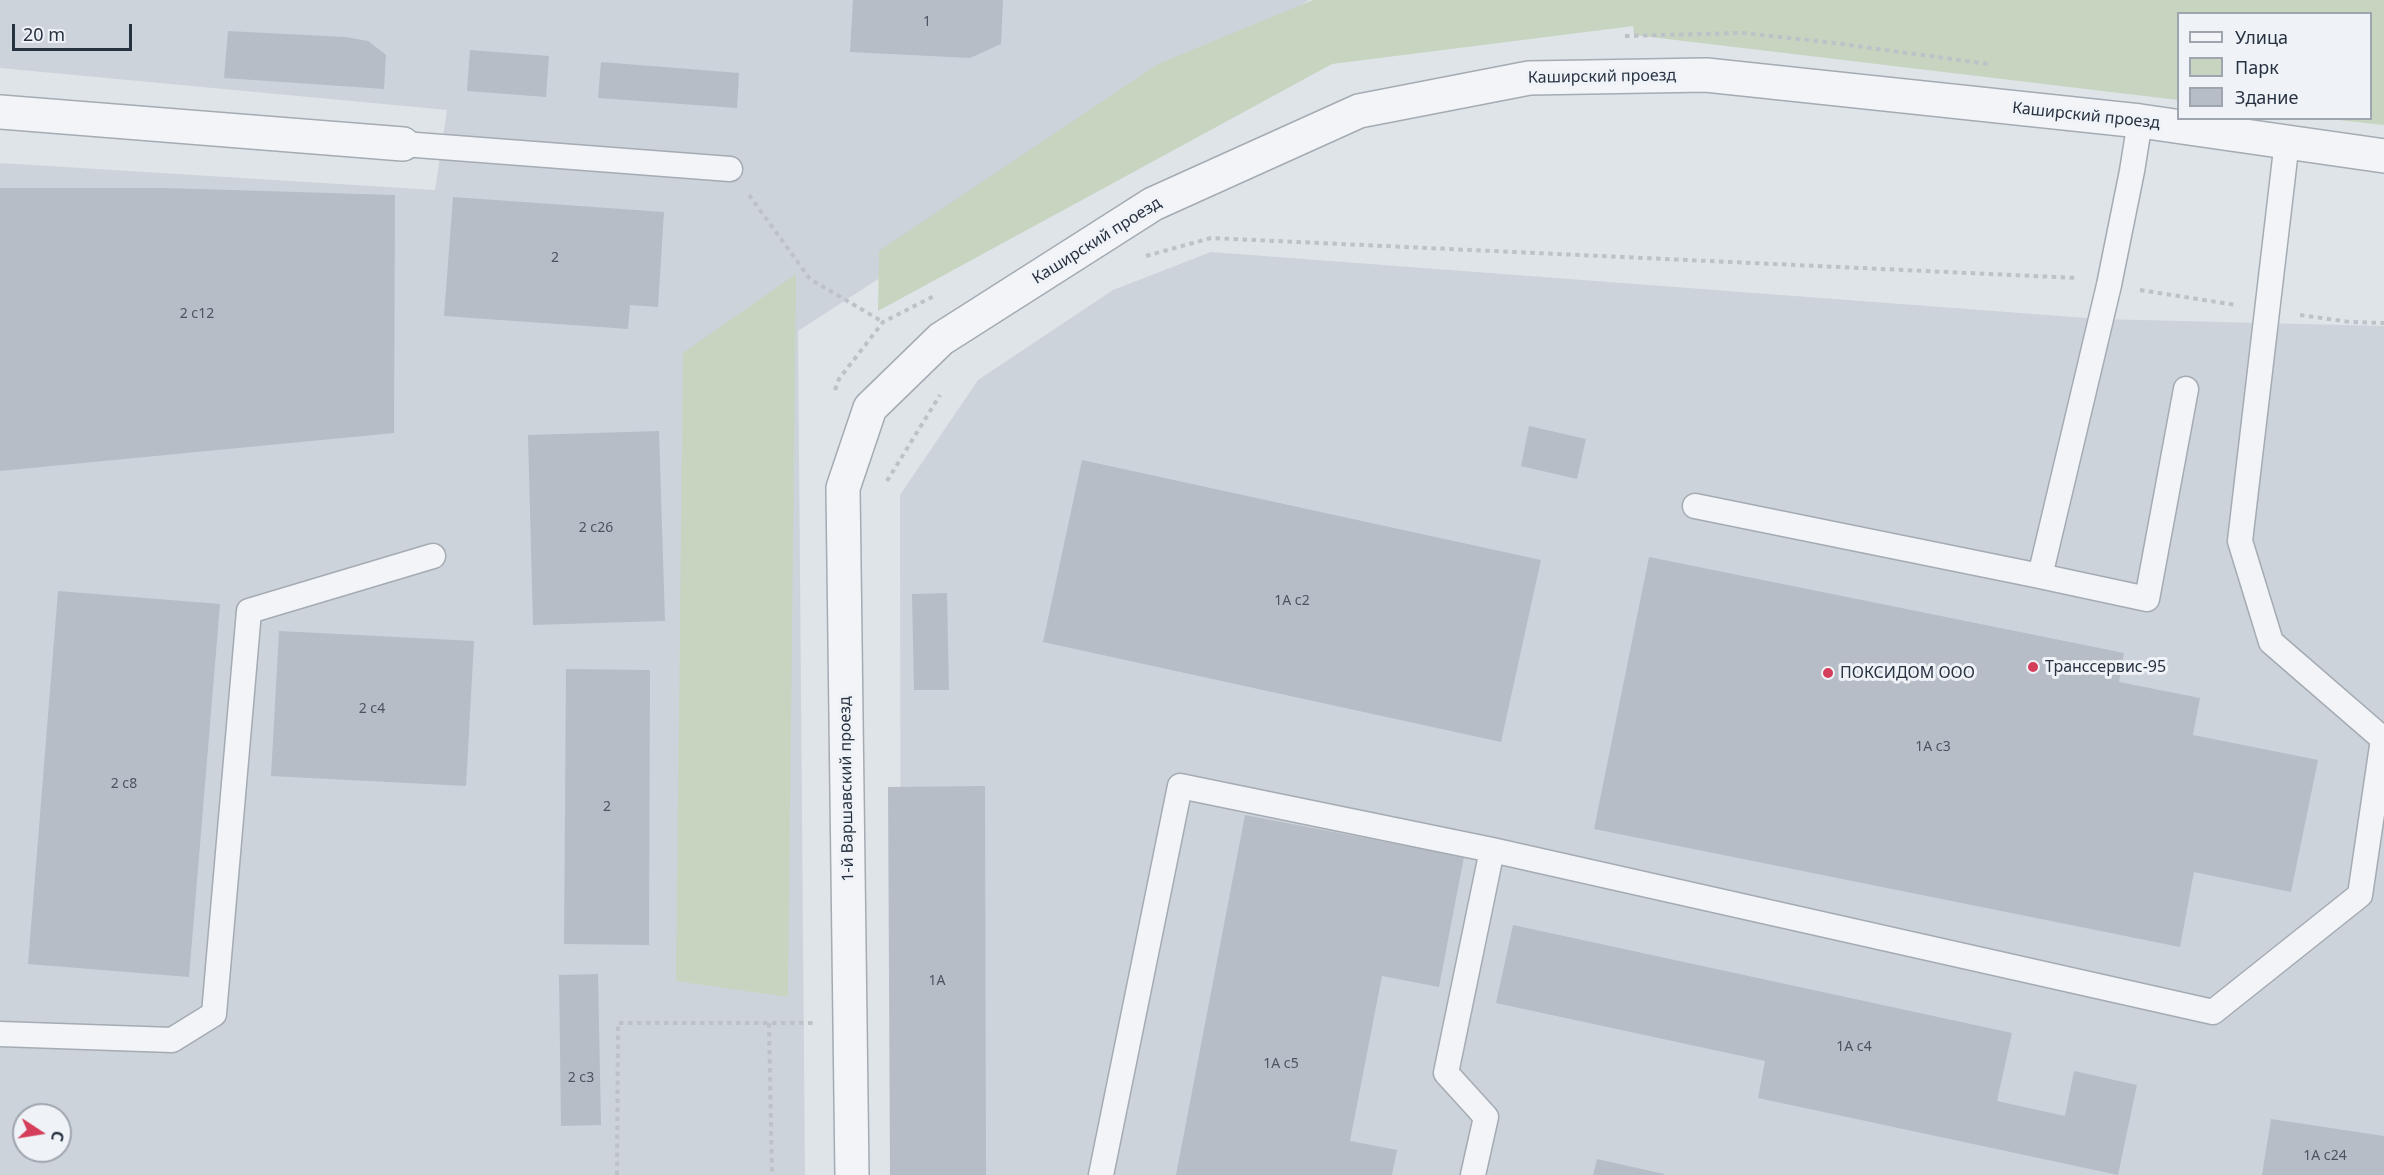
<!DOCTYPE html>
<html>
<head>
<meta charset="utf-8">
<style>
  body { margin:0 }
  #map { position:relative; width:2384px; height:1175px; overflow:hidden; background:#dfe4e9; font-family:"Noto Sans",sans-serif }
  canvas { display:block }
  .legend { position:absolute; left:2177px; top:12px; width:195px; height:108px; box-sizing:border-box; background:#eff2f7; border:2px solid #9fa5ae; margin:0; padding:8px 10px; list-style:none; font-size:18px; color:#273241 }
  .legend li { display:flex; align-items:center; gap:12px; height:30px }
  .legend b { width:30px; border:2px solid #9fa5ae }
  .north { position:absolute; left:12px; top:1103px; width:60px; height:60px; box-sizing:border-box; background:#eff2f7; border:2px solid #9fa5ae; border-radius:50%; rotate:102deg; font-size:16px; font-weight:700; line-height:24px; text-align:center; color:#273241 }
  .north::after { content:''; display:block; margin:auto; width:21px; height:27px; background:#d53e5a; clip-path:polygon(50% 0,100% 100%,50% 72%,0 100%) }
  .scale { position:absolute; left:12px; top:24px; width:120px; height:27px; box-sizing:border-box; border:3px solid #273241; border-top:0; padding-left:8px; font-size:18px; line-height:21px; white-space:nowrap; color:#273241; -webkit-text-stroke:4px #eff2f7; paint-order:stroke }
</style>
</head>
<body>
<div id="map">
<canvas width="2384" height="1175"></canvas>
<ul class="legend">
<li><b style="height:8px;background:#f2f4f7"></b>Улица</li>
<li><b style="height:16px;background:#c6d4c0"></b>Парк</li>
<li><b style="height:16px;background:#b6bdc6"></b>Здание</li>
</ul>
<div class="north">С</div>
<div class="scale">20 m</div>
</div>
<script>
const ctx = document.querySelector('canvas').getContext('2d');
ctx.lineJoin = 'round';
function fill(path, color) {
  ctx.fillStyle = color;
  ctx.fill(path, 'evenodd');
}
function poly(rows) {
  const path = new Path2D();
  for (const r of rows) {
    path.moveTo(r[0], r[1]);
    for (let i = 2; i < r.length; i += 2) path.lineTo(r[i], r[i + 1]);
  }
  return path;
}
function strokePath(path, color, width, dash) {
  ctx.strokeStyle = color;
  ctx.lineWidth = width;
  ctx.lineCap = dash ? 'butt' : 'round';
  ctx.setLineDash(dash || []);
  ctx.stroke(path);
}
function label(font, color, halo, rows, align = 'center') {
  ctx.font = font + ' "Noto Sans",sans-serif';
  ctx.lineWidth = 6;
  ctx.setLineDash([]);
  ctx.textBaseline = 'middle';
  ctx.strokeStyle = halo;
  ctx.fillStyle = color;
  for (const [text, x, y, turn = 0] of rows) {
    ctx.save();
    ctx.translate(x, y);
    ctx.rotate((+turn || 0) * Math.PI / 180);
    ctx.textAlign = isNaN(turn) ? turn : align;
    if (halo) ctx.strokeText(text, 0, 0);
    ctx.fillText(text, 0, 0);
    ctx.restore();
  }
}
const built = poly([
  [0,0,1309,0,798,331,805,1175,0,1175,0,163,435,190,447,110,0,68],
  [24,1115,60,1115,60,1151,24,1151],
  [1211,252,2100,319,2384,326,2384,1175,901,1175,900,495,978,380,1113,290]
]);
const green = poly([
  [1313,0,2384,0,2384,125,2330,119,2370,118,2370,14,2178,14,2178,100,1634,35,1633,26,1332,64,878,311,879,251,1158,64],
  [796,274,788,997,676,981,683,353]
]);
const building = poly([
  [853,0,1003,0,1001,44,970,58,850,52],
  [228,31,346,37,368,41,386,55,384,89,224,78],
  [470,50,549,56,546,97,467,91],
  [601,62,739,73,737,108,598,98],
  [0,188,165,188,395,195,394,433,0,471],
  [453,197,664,212,658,307,630,305,628,329,444,316],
  [1529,426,1586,439,1577,479,1521,466],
  [659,431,665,621,533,625,528,435],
  [1082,460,1541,560,1501,742,1043,642],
  [1649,557,2124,653,2119,682,2200,698,2193,735,2318,760,2291,892,2194,872,2180,947,1594,829],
  [58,591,220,604,189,977,28,964],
  [947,593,949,690,914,690,912,594],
  [279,631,474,641,466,786,271,776],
  [566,669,650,670,649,945,564,944],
  [985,786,986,1175,890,1175,888,787],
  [1245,815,1464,857,1439,987,1382,976,1350,1141,1397,1150,1392,1175,1176,1175],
  [1513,925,2012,1033,1997,1101,2065,1116,2074,1071,2137,1085,2118,1175,1758,1098,1765,1061,1496,1003],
  [598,974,601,1125,561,1126,559,975],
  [2271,1119,2384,1136,2384,1175,2262,1175],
  [1597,1159,1664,1174,1664,1175,1593,1175]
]);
const path = poly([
  [1625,36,1743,33,1842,44,1988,64],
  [749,195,810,279,883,322],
  [1146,256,1211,238,2077,278],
  [2140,290,2236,305],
  [2300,315,2350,322,2384,323],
  [835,390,839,379,883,322,936,295],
  [887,481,940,395],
  [769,1023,772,1175],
  [617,1175,618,1023,814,1023]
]);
const service = poly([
  [2140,121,2132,171,2109,285,2040,576,2147,599,2186,389],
  [403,144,730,169],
  [1695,506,2040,576],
  [0,1034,172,1040,214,1014,249,611,433,556],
  [1101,1175,1180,786,1492,850,2213,1012,2360,895,2383,739,2271,642,2240,541,2287,141],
  [1473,1175,1486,1117,1446,1073,1492,850]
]);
const minor = poly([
  [0,112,403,144],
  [852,1175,843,488,870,408,941,339,1153,204,1359,111,1529,78,1706,75,2140,121,2384,156]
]);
const markers = [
  [2033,667,6,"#d53e5a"],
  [1828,673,6,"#d53e5a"]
];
const numberNames = [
  ["1",927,22],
  ["2",555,258],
  ["2 с12",197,314],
  ["2 с26",596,528],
  ["1А с2",1292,601],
  ["2 с4",372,709],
  ["1А с3",1933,747],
  ["2 с8",124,784],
  ["2",607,807],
  ["1А",937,981],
  ["1А с4",1854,1047],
  ["1А с5",1281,1064],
  ["2 с3",581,1078],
  ["1А с24",2325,1156]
];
const streetNames = [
  ["Каширский проезд",1602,77,-1],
  ["Каширский проезд",2086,116,6],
  ["Каширский проезд",1097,241,-32],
  ["1-й Варшавский проезд",847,789,-91]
];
const poiNames = [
  ["Транссервис-95",2045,667],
  ["ПОКСИДОМ ООО",1840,673]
];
fill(built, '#cdd3db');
fill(green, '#c6d4c0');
fill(building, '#b6bdc6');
strokePath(service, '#a4abb3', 27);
strokePath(minor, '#a4abb3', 36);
strokePath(path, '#bdc2c8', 4, [4.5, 4.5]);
strokePath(service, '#f2f4f7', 24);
strokePath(minor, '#f2f4f7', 33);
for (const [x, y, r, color] of markers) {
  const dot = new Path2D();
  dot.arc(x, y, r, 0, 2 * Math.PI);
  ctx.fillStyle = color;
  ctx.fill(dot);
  strokePath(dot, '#eff2f7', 2);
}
label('14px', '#4b5562', null, numberNames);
label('16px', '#273241', '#eff2f7', streetNames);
label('16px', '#273241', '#eff2f7', poiNames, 'left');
</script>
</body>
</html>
